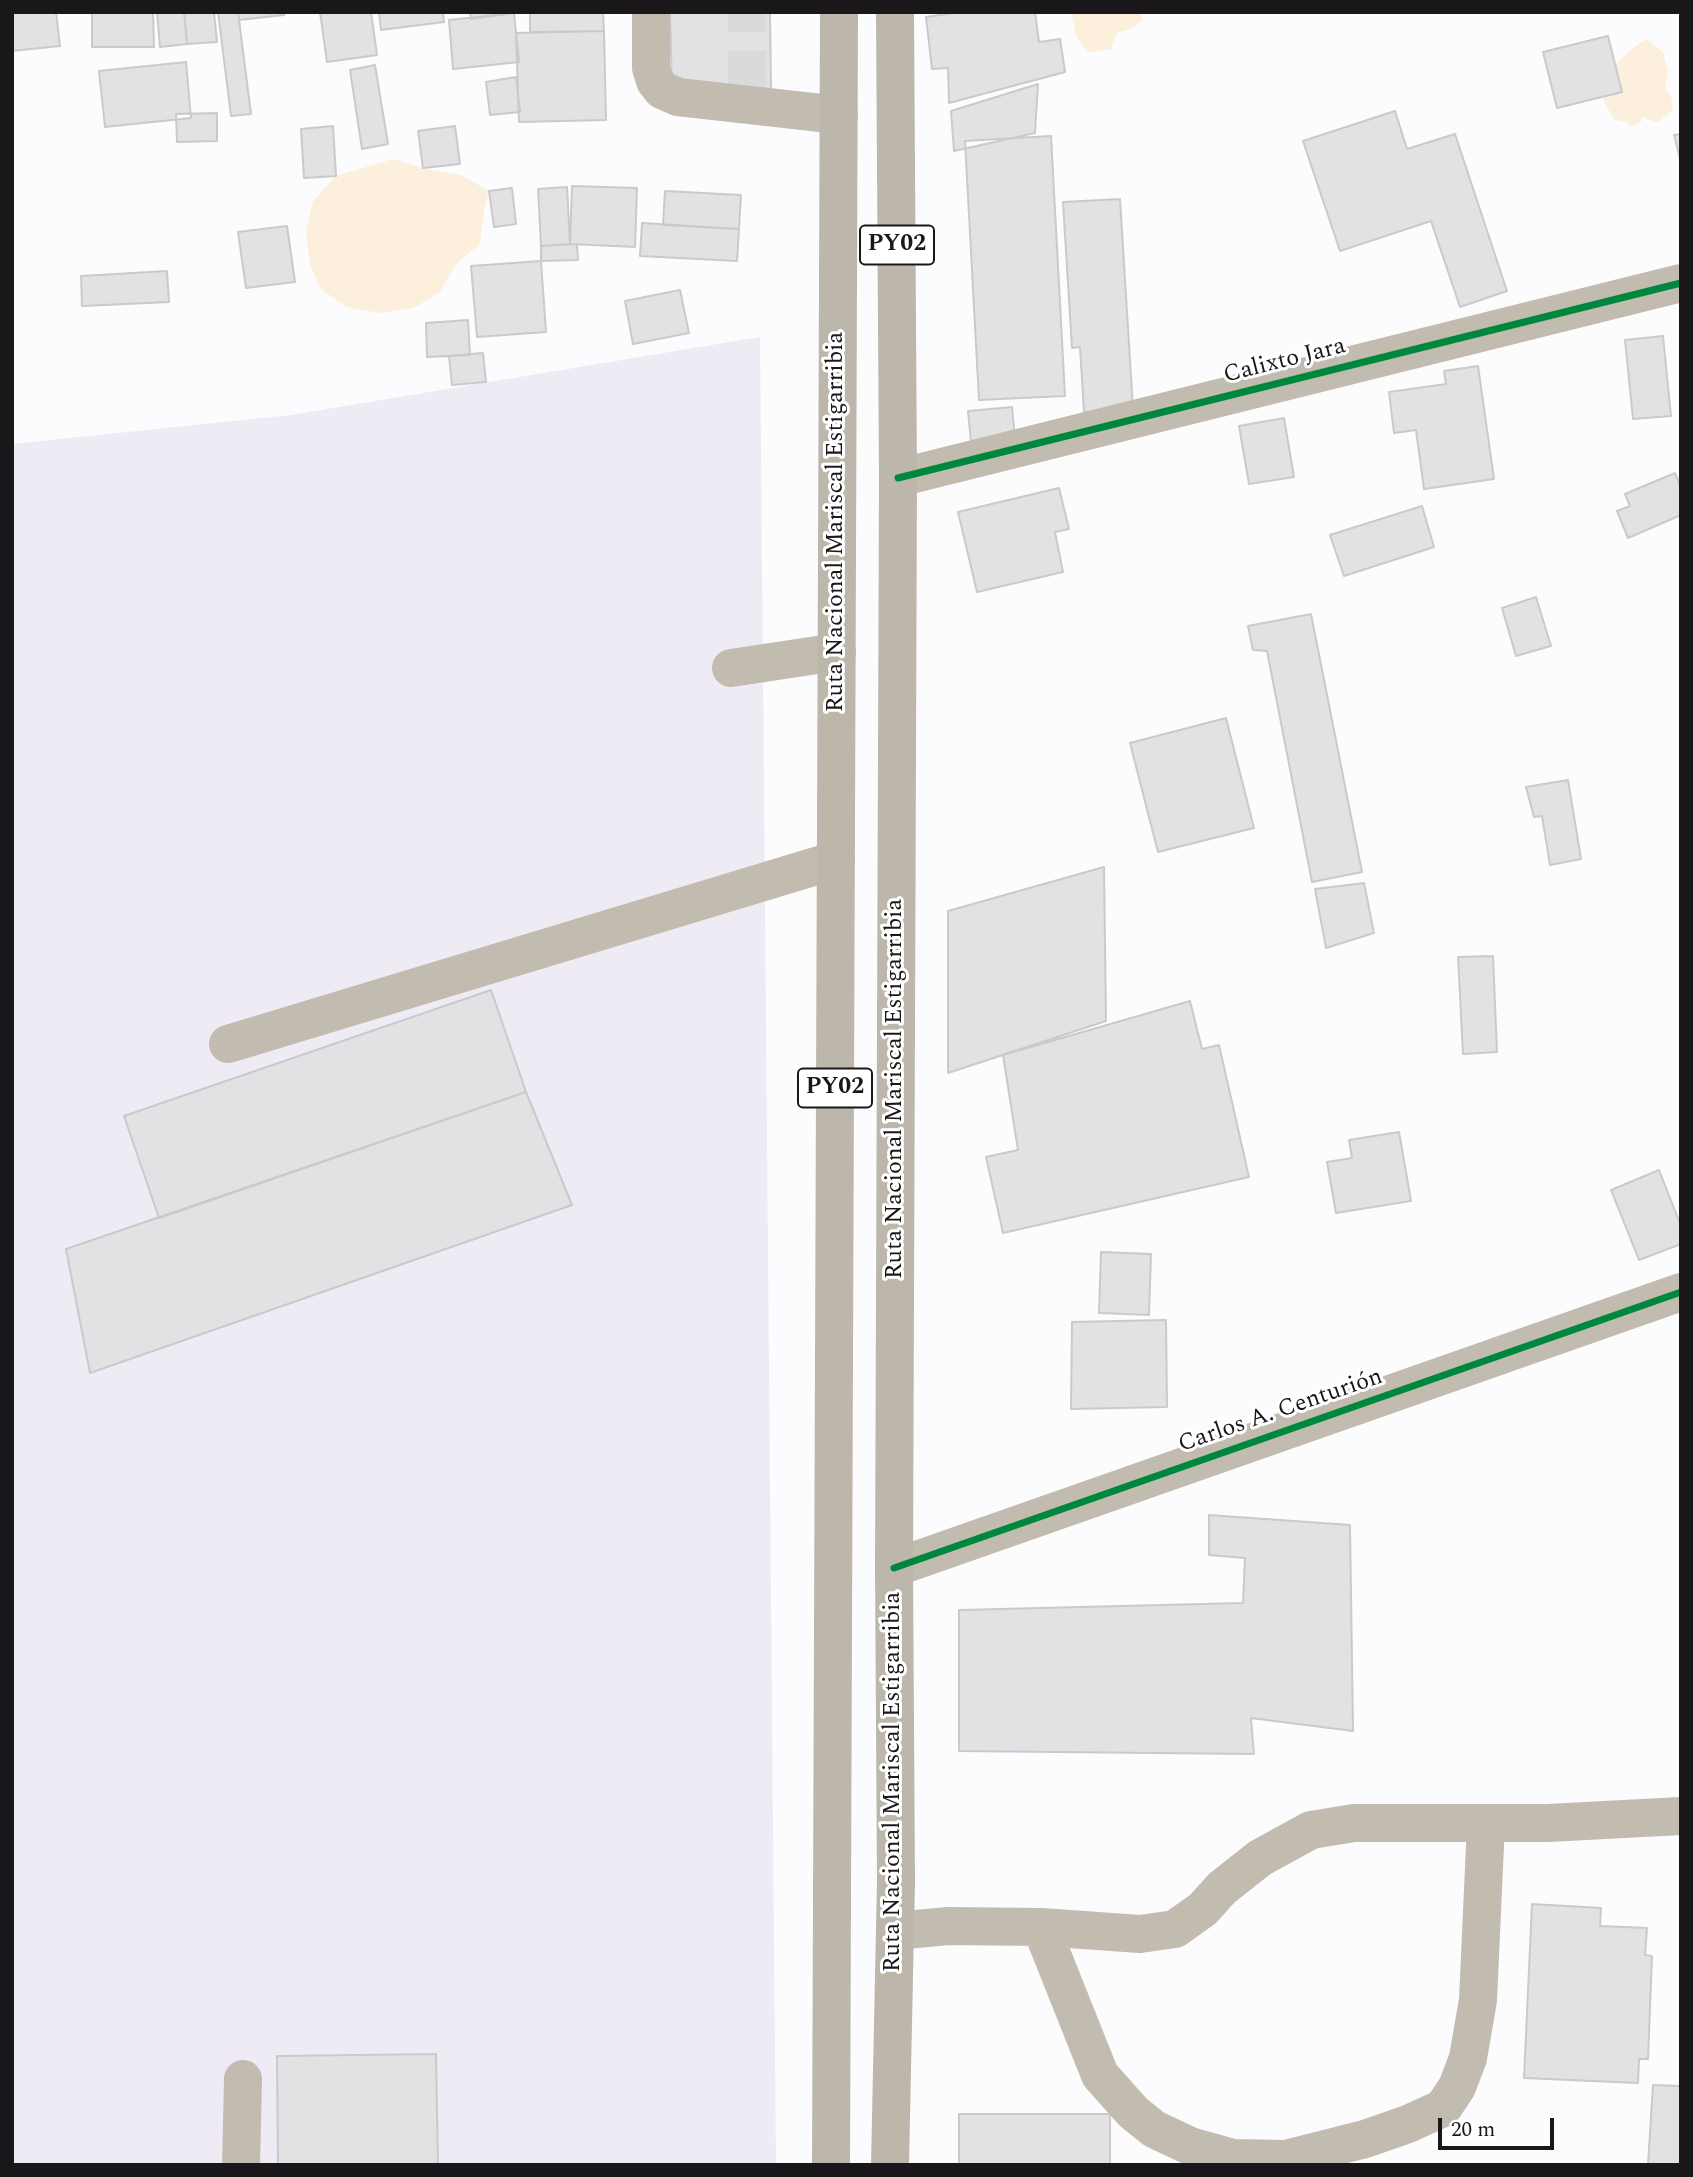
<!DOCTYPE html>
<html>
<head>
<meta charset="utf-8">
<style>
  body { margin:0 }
  #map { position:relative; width:1693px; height:2177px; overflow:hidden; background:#fcfbfe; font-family:Spectral,serif }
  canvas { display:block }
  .frame { position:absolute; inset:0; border:14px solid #19171a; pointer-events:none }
  .scale { position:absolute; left:1438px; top:2118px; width:116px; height:32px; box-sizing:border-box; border:4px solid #19171a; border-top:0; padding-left:9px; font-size:21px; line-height:24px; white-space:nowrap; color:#19171a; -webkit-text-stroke:5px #fff; paint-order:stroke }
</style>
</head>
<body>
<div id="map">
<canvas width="1693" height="2177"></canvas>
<div class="frame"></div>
<div class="scale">20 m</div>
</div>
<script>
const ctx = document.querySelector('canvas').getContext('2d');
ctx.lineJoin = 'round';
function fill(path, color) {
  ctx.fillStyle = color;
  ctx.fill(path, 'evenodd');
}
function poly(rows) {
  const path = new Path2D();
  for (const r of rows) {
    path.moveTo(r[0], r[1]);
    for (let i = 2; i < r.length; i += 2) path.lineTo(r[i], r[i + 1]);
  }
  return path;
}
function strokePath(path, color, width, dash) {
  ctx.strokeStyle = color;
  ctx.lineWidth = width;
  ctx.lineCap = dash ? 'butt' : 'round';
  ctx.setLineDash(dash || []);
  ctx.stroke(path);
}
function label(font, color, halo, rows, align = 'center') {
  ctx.font = font + ' Spectral,serif';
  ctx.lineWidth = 6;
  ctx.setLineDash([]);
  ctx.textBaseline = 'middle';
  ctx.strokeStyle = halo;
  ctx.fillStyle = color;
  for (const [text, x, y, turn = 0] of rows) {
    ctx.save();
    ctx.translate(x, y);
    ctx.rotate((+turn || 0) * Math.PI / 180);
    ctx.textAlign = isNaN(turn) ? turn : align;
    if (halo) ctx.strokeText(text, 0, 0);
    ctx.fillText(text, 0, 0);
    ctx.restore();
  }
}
const built = poly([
  [760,337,776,2165,12,2165,12,444,291,415]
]);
const green = poly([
  [1071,12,1140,12,1142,21,1131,29,1117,33,1111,49,1088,52,1077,38],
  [1646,39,1663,52,1668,72,1665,88,1671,96,1673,109,1657,123,1642,117,1641,122,1631,127,1626,122,1615,120,1605,104,1598,81,1634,47],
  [393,159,423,168,461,175,489,191,484,211,480,244,456,264,440,292,414,308,380,313,346,307,320,288,310,264,306,232,313,201,336,176]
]);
const building = poly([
  [12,12,56,12,60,46,12,51,12,12],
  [92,12,153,12,154,47,92,47,92,12],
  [157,12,184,12,187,44,160,47,157,12],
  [184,12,214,12,217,42,187,44,184,12],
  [218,12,238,12,251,114,231,116,218,12],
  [238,12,284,12,284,15,239,20,238,12],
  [320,12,371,12,377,55,327,62,320,12],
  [379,12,443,12,444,22,381,30,379,12],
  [470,12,514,12,514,13,471,19,470,12],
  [530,12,603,12,604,31,530,32,530,12],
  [670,12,770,12,771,89,672,91,670,12],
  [961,12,1035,12,1039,42,1060,39,1065,72,949,103,948,68,932,69,926,17,961,12],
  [514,13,519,62,453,69,449,20,514,13],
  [604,31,606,120,519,122,516,33,604,31],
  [1608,36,1622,92,1557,108,1543,52,1608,36],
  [186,62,191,118,105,127,99,71,186,62],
  [375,65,388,144,362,149,350,70,375,65],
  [516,77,520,112,490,115,486,82,516,77],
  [1038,84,1035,133,954,151,951,111,1038,84],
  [1395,111,1407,149,1455,134,1507,291,1460,307,1431,221,1340,251,1303,141,1395,111],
  [217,113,217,141,177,142,176,114,217,113],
  [333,126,336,176,304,178,301,129,333,126],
  [455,126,460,164,423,168,418,131,455,126],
  [1681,134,1681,163,1674,135,1681,134],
  [1051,136,1065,396,979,400,965,141,1051,136],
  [572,186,637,188,635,247,570,244,572,186],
  [567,187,570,244,541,246,538,189,567,187],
  [512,188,516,224,494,227,489,191,512,188],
  [665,191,741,195,739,229,663,225,665,191],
  [1120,199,1133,409,1084,412,1080,347,1072,348,1063,202,1120,199],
  [642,223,739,229,737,261,640,256,642,223],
  [287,226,295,282,246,288,238,232,287,226],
  [577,244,578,260,541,261,541,246,577,244],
  [541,261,546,332,477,337,471,266,541,261],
  [167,271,169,302,82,306,81,276,167,271],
  [680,290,689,333,633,344,625,301,680,290],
  [468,320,470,355,427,357,426,323,468,320],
  [1663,336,1671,416,1633,419,1625,340,1663,336],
  [483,353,486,382,452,385,449,356,483,353],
  [1478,366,1494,479,1424,489,1416,430,1394,433,1389,392,1446,384,1444,371,1478,366],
  [1012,407,1015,438,971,442,968,411,1012,407],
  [1284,418,1294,477,1249,484,1239,426,1284,418],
  [1675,473,1681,487,1681,515,1628,538,1617,511,1630,506,1625,494,1675,473],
  [1059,488,1069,529,1055,532,1063,572,977,592,958,512,1059,488],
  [1422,506,1434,547,1344,576,1330,535,1422,506],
  [1536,597,1551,646,1516,656,1502,608,1536,597],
  [1311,614,1362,872,1312,882,1267,651,1253,650,1248,626,1311,614],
  [1226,718,1254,828,1158,852,1130,743,1226,718],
  [1568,780,1581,859,1550,865,1542,816,1534,817,1526,787,1568,780],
  [1104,867,1106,1021,948,1073,948,911,1104,867],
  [1364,883,1374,933,1326,948,1315,889,1364,883],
  [1493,956,1497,1052,1463,1054,1458,957,1493,956],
  [491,990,526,1092,159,1218,124,1116,491,990],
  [1190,1001,1202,1049,1219,1045,1249,1177,1003,1233,986,1157,1018,1150,1003,1055,1190,1001],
  [526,1092,572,1205,90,1373,66,1249,526,1092],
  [1399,1132,1411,1201,1336,1213,1327,1162,1352,1158,1349,1140,1399,1132],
  [1659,1170,1681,1226,1681,1244,1639,1260,1611,1190,1659,1170],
  [1101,1252,1151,1254,1149,1315,1099,1313,1101,1252],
  [1166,1320,1167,1407,1071,1409,1072,1322,1166,1320],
  [1209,1515,1350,1525,1353,1731,1251,1718,1254,1754,959,1751,959,1610,1243,1603,1245,1558,1209,1555,1209,1515],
  [1532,1904,1601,1908,1600,1926,1647,1928,1645,1955,1652,1956,1648,2059,1639,2059,1638,2083,1524,2078,1532,1904],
  [436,2054,438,2165,278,2165,277,2056,436,2054],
  [1653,2085,1681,2086,1681,2165,1648,2165,1653,2085],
  [959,2114,1110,2114,1110,2165,959,2165,959,2114]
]);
const minorTunnel = poly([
  [747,89,747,12]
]);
const minor = poly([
  [651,12,651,68,655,81,662,90,678,97,839,115],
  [898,478,1681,283],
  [731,668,837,652],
  [228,1044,836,860],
  [894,1568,1681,1292],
  [1041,1927,1100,2075,1133,2112,1154,2129,1190,2146,1233,2158,1286,2159,1365,2139,1408,2124,1443,2108,1457,2087,1468,2058,1478,2000,1486,1823],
  [895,1931,948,1926,1041,1927,1140,1934,1175,1929,1203,1909,1222,1888,1260,1858,1311,1830,1354,1823,1548,1823,1681,1816],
  [241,2165,243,2079]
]);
const highway = poly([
  [831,2165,839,12],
  [890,2165,896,1881,894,1568,898,478,895,12]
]);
const cycleway = poly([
  [898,478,1681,283],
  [894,1568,1681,1292]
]);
const shields = [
  [897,245,74],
  [835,1088,74]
];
const shieldNames = [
  ["PY02",897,245],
  ["PY02",835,1088]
];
const streetNames = [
  ["Calixto Jara",1285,362,-14],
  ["Ruta Nacional Mariscal Estigarribia",837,522,-90],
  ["Ruta Nacional Mariscal Estigarribia",896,1089,-90],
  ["Carlos A. Centurión",1281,1412,-19],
  ["Ruta Nacional Mariscal Estigarribia",894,1782,-90]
];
fill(built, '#efebf4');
fill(green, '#fcefdc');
fill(building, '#e2e1e4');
strokePath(building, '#cac9cc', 2);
strokePath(minorTunnel, '#dad9dc', 38, [38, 19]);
strokePath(minor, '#c2bbb0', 38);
strokePath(highway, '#bdb7ab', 38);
strokePath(cycleway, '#00873e', 7);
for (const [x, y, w] of shields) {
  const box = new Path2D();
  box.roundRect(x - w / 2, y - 19.5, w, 39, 5);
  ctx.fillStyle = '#fff';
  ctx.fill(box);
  strokePath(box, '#19171a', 2);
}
label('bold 23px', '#19171a', null, shieldNames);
label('24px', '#19171a', '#fff', streetNames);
</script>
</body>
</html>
